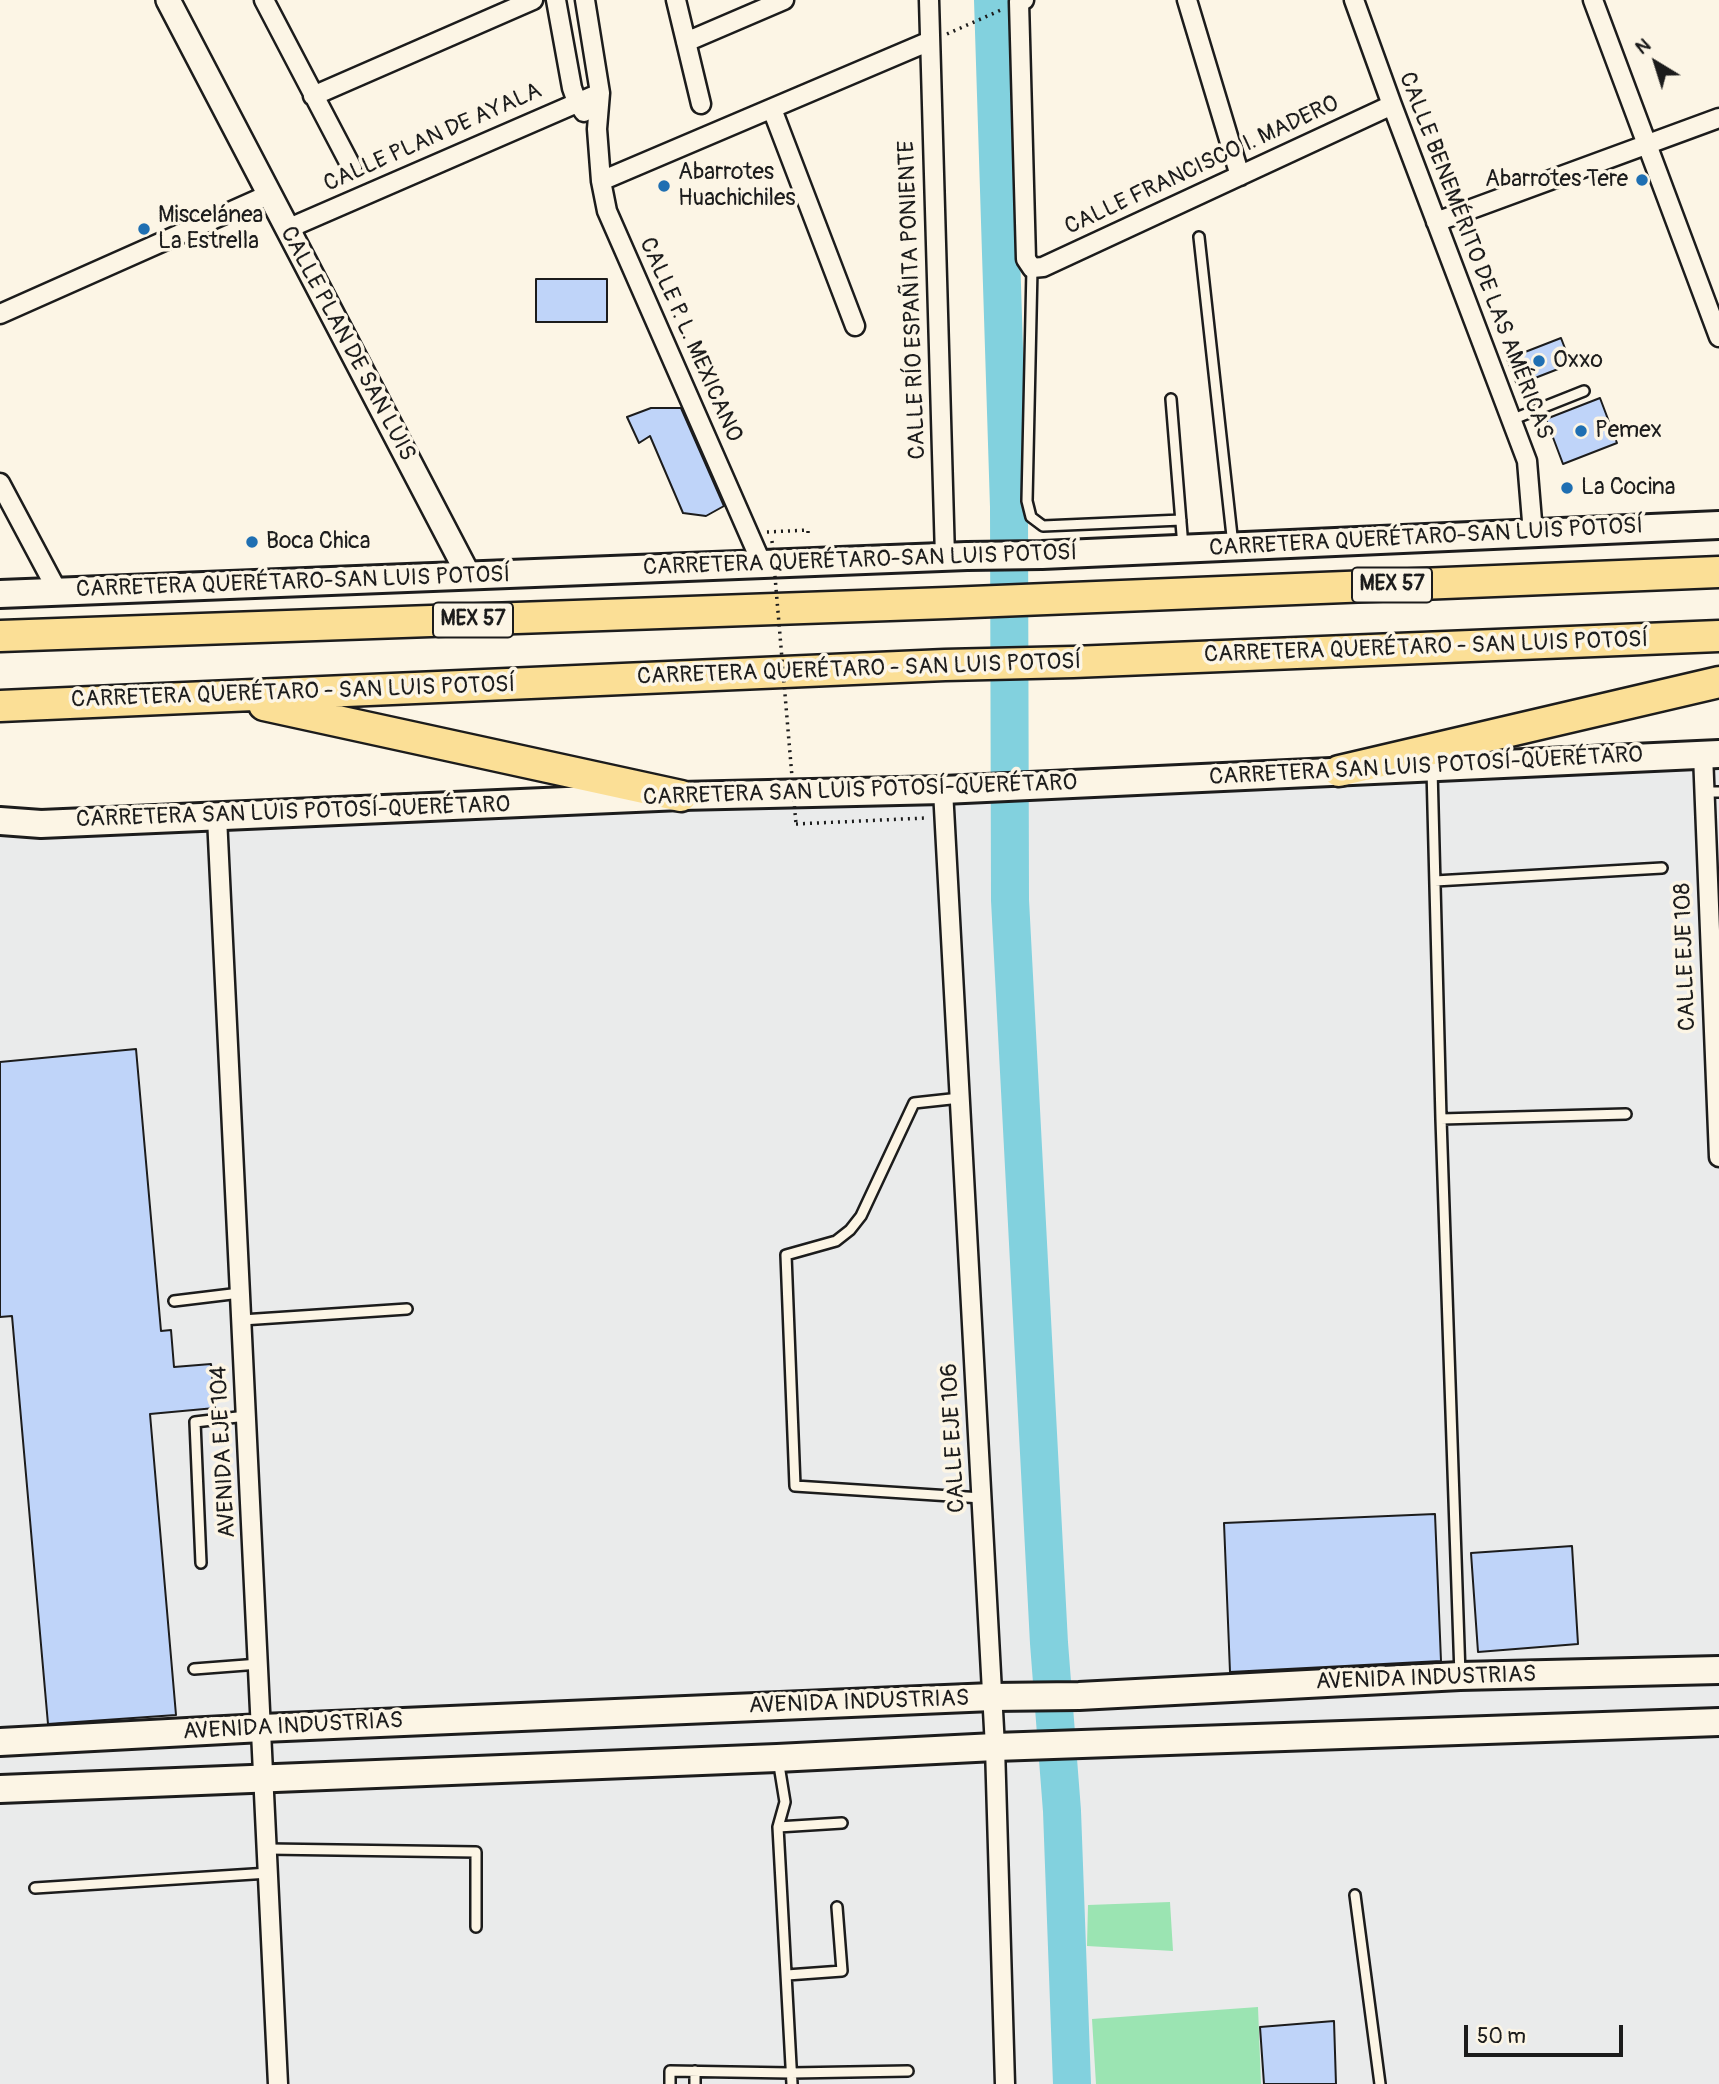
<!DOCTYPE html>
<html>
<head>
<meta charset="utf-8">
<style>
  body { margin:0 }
  #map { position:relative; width:1719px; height:2084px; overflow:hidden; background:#fcf5e5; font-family:Pangolin,sans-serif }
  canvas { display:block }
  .north { position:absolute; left:1621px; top:28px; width:70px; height:70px; -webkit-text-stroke:5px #fcf5e5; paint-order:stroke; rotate:322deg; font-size:19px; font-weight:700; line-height:28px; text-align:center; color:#1c1c1c }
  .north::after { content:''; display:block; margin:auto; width:24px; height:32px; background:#1c1c1c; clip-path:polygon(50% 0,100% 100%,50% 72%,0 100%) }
  .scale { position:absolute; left:1464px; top:2025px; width:159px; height:32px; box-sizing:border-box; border:4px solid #1c1c1c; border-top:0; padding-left:9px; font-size:21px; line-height:24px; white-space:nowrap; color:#1c1c1c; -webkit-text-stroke:5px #fcf5e5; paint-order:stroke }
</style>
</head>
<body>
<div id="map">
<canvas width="1719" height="2084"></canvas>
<div class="north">N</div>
<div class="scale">50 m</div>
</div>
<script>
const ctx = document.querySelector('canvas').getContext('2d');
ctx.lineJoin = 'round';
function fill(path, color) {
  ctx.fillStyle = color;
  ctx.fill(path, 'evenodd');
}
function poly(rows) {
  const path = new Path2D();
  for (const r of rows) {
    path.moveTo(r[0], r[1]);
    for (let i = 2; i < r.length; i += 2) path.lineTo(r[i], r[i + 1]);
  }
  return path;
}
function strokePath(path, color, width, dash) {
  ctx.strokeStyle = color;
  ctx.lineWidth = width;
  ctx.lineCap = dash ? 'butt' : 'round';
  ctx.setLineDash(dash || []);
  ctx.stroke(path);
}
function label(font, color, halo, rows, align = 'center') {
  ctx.font = font + ' Pangolin,sans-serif';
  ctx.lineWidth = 7;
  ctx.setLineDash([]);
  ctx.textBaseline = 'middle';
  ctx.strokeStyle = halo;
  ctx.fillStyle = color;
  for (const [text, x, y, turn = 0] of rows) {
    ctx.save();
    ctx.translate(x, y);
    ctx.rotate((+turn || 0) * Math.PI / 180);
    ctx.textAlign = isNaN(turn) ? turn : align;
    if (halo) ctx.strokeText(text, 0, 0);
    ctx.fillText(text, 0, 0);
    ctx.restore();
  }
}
const built = poly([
  [1719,760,1719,2084,0,2084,0,822]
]);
const green = poly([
  [1170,1902,1173,1951,1087,1946,1088,1905],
  [1258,2007,1261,2084,1096,2084,1092,2019]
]);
const river = poly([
  [993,0,1009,507,1010,900,1049,1643,1062,1811,1072,2084]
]);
const building = poly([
  [536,279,607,279,607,322,536,322,536,279],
  [1561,338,1571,364,1517,385,1507,359,1561,338],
  [1600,398,1617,443,1563,464,1546,419,1600,398],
  [651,408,681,408,724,506,706,516,683,513,650,436,639,443,627,417,651,408],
  [136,1049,161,1331,171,1330,174,1367,211,1364,215,1408,150,1414,176,1715,48,1724,12,1316,0,1317,0,1062,136,1049],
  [1435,1514,1441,1661,1230,1672,1224,1523,1435,1514],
  [1572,1546,1578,1644,1478,1652,1471,1553,1572,1546],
  [1334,2021,1336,2084,1264,2084,1260,2027,1334,2021]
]);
const path = poly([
  [947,34,1001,10],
  [767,532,808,530,808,538],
  [796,824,925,818]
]);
const service = poly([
  [1199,237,1233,545],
  [1032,268,1027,501,1031,517,1043,526,1181,520],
  [1171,399,1183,547],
  [1511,420,1584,391],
  [1432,769,1441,1119,1460,1675],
  [1704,792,1719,792],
  [1435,881,1662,868],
  [960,1098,914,1103,861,1216,850,1230,836,1241,786,1255,795,1486,982,1498],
  [1441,1119,1626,1114],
  [174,1301,240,1293],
  [242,1320,407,1309],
  [201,1563,195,1422,246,1416],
  [194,1669,259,1664],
  [778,1759,785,1802,778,1827,792,2084],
  [778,1827,842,1823],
  [268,1849,476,1852,476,1927],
  [35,1888,269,1873],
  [1355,1895,1380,2084],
  [787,1975,842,1971,837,1907],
  [695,2071,695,2084],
  [670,2084,670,2071,791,2073,908,2071]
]);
const minor = poly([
  [264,0,352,168],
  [556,0,572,88,577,102,584,112],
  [585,0,600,93,597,129,601,181,607,211,762,564],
  [676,0,701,104],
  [929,0,945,557],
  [1024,0,1019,2,1026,259,1032,268,1043,267,1392,105],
  [1187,0,1240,176],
  [1354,0,1392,105,1527,461,1533,533],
  [1593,0,1719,337],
  [686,42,784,0],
  [313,96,533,0],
  [772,109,855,326],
  [601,181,930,41],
  [1436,222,1719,118],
  [287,229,600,93],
  [0,314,270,194],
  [0,483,58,592],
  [1703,754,1719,1157],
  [943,790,995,1747,1005,2084],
  [217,817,278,2084]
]);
const tertiary = poly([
  [168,0,469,576]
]);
const secondary = poly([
  [0,594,967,556,1042,555,1719,525],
  [0,821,41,824,681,796,943,790,1719,754],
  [0,1742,262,1728,992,1697,1079,1696,1460,1676,1719,1670],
  [0,1789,777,1758,995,1747,1719,1722]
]);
const trunk = poly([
  [0,636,947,603,1719,572],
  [264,705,681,796],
  [0,706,945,665,1073,662,1719,636],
  [1339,771,1719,682]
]);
const pathBridge = poly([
  [772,541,796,824]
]);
const markers = [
  [1642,180,7,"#1f6fb2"],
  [664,186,7,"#1f6fb2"],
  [144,229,7,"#1f6fb2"],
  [1539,361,7,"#1f6fb2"],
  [1581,431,7,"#1f6fb2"],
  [1567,488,7,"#1f6fb2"],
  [252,542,7,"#1f6fb2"]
];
const shields = [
  [1392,585,80],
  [473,620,80]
];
const shieldNames = [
  ["MEX 57",1392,585],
  ["MEX 57",473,620]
];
const streetNames = [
  ["CALLE PLAN DE AYALA",433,138,-24],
  ["CALLE FRANCISCO I. MADERO",1202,166,-25],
  ["CALLE BENEMÉRITO DE LAS AMÉRICAS",1475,256,69],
  ["CALLE RÍO ESPAÑITA PONIENTE",913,300,-92],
  ["CALLE P. L. MEXICANO",690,340,66],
  ["CALLE PLAN DE SAN LUIS",347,344,62],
  ["CARRETERA QUERÉTARO-SAN LUIS POTOSÍ",1426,538,-3],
  ["CARRETERA QUERÉTARO-SAN LUIS POTOSÍ",860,561,-2],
  ["CARRETERA QUERÉTARO-SAN LUIS POTOSÍ",293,583,-2],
  ["CARRETERA QUERÉTARO - SAN LUIS POTOSÍ",1426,648,-2],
  ["CARRETERA QUERÉTARO - SAN LUIS POTOSÍ",859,670,-2],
  ["CARRETERA QUERÉTARO - SAN LUIS POTOSÍ",293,693,-2],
  ["CARRETERA SAN LUIS POTOSÍ-QUERÉTARO",1426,767,-3],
  ["CARRETERA SAN LUIS POTOSÍ-QUERÉTARO",860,791,-2],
  ["CARRETERA SAN LUIS POTOSÍ-QUERÉTARO",293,813,-2],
  ["CALLE EJE 108",1686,957,-92],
  ["CALLE EJE 106",954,1438,-93],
  ["AVENIDA EJE 104",224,1452,-93],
  ["AVENIDA INDUSTRIAS",1426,1679,-2],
  ["AVENIDA INDUSTRIAS",859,1703,-2],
  ["AVENIDA INDUSTRIAS",293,1727,-3]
];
const poiNames = [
  ["Abarrotes",678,173],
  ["Huachichiles",678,199],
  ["Abarrotes Tere",1628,180,"right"],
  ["Miscelánea",158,216],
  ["La Estrella",158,242],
  ["Oxxo",1553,361],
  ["Pemex",1595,431],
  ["La Cocina",1581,488],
  ["Boca Chica",266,542]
];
fill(built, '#eaebeb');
fill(green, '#9be4b2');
strokePath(river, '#82d1de', 38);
fill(building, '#bfd4f9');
strokePath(building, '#1c1c1c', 2);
strokePath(service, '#1c1c1c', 14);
strokePath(minor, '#1c1c1c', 23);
strokePath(tertiary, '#1c1c1c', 28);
strokePath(secondary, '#1c1c1c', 32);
strokePath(trunk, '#1c1c1c', 35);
strokePath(path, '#1c1c1c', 3.5, [2, 5]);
strokePath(service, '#fcf5e5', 9);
strokePath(minor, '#fcf5e5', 18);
strokePath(tertiary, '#fcf5e5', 23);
strokePath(secondary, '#fcf5e5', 26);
strokePath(trunk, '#fbdf96', 30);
strokePath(pathBridge, '#1c1c1c', 3.5, [2, 5]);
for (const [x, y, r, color] of markers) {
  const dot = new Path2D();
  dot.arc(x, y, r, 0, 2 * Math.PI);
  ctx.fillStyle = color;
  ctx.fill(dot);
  strokePath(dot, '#fcf5e5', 2.5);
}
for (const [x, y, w] of shields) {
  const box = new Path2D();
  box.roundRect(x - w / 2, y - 17.5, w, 35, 5);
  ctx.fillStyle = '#fcf5e5';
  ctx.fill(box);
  strokePath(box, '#1c1c1c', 2);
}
label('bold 21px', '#1c1c1c', null, shieldNames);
label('23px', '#1c1c1c', '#fcf5e5', streetNames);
label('23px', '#1c1c1c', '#fcf5e5', poiNames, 'left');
</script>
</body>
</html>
